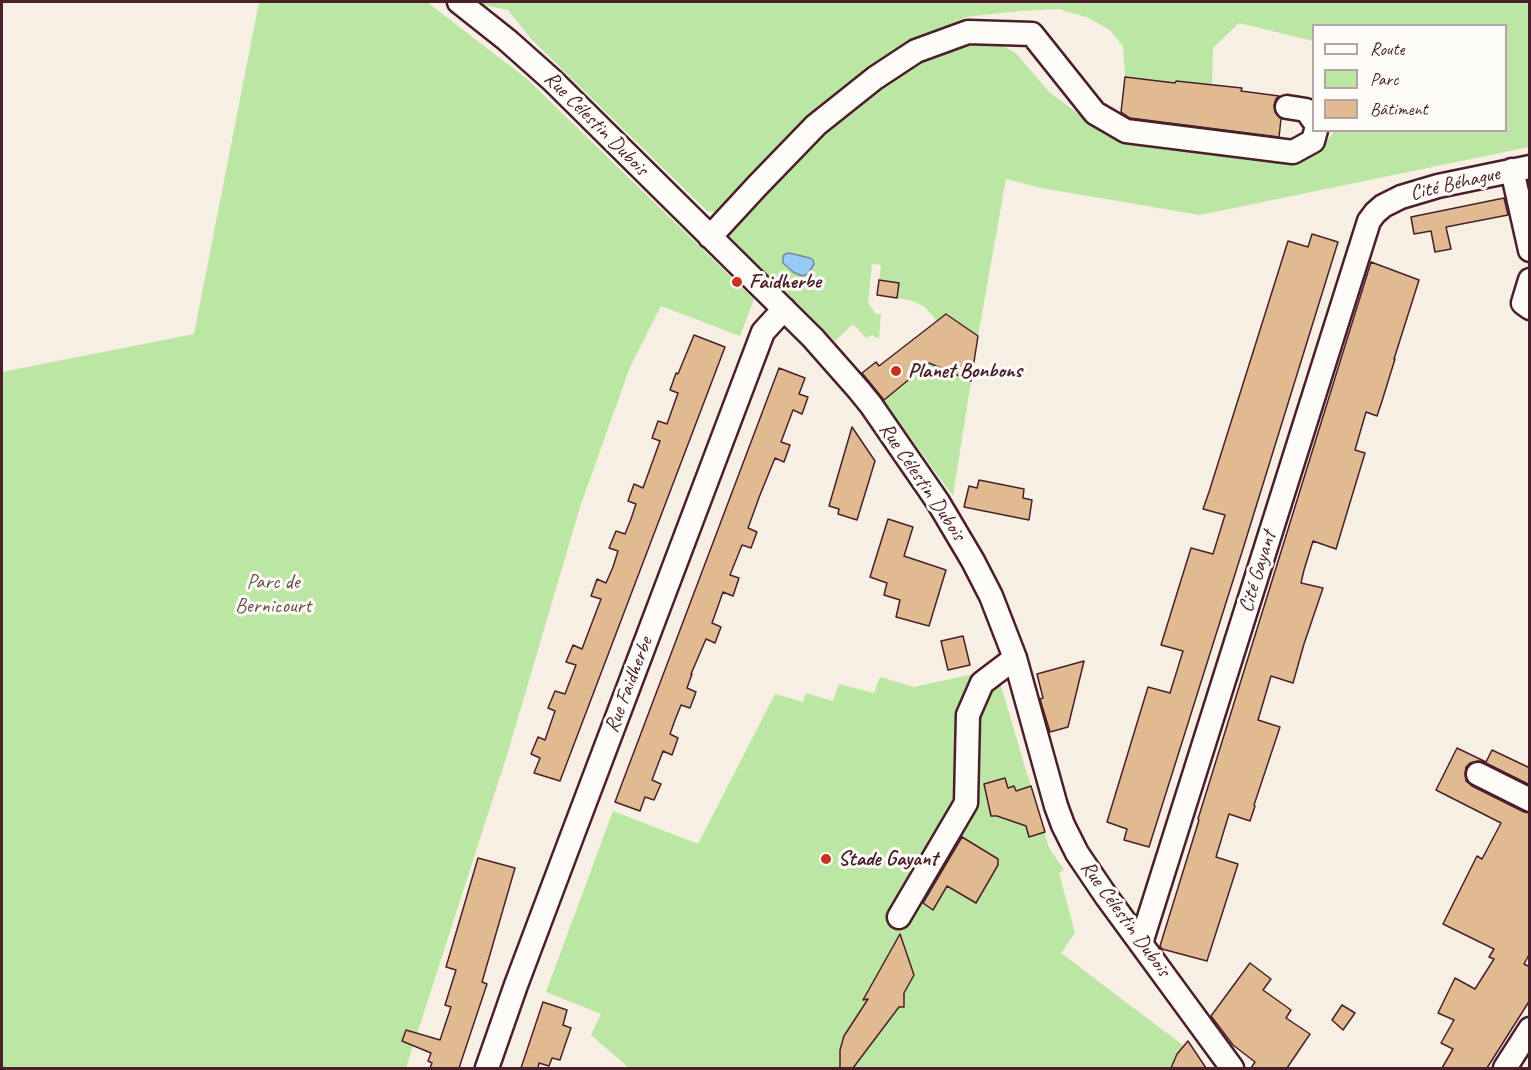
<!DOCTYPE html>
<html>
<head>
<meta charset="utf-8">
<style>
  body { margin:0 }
  #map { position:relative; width:1531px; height:1070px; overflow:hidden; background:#f7efe3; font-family:Caveat,sans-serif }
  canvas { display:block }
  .frame { position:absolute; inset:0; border:3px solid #4a1f2b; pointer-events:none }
  .legend { position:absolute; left:1312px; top:24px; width:195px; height:108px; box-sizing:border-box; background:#fdfcf7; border:2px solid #b5a4a5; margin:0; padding:8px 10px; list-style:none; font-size:18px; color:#4a1f2b }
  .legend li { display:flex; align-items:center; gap:12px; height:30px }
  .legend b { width:30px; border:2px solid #b5a4a5 }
</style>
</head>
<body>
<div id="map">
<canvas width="1531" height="1070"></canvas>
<div class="frame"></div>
<ul class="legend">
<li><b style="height:8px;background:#fdfcf7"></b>Route</li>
<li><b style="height:16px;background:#bce6a3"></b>Parc</li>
<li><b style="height:16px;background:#e0bb91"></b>Bâtiment</li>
</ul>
</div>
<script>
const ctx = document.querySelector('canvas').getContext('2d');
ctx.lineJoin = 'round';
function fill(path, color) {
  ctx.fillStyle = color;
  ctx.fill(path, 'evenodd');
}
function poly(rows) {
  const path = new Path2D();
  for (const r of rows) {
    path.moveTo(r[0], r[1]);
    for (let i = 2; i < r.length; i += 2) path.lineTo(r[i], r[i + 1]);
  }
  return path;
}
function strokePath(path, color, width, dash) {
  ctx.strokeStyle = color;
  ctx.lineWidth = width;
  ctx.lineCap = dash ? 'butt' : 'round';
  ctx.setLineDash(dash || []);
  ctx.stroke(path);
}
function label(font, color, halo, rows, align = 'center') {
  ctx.font = font + ' Caveat,sans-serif';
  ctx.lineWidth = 6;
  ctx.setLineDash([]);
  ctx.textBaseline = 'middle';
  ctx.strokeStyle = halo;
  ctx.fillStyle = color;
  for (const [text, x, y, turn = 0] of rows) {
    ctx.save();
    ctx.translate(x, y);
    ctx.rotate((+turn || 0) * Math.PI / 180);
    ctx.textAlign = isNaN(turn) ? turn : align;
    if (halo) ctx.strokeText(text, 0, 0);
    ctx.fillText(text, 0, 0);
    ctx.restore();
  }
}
const green = poly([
  [259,2,427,2,527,79,754,299,740,336,661,306,630,367,580,507,507,755,406,1068,2,1068,2,372,194,334],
  [480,2,1529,2,1529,147,1200,215,1041,188,1006,179,978,336,964,327,946,370,971,381,953,496,883,400,932,361,955,323,947,313,937,321,925,307,913,301,897,298,899,283,879,280,881,265,872,264,868,303,876,314,881,314,879,339,872,335,866,338,853,324,835,341,729,236,732,225,820,130,920,58,962,41,987,39,1002,45,1017,54,1049,92,1084,118,1119,134,1324,144,1335,131,1506,130,1506,26,1314,26,1313,41,1239,23,1213,48,1212,85,1176,81,1175,83,1125,77,1123,46,1110,30,1089,18,1059,9,1018,11,966,17,915,42,721,213,707,211,532,40,508,10,484,5],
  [789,253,810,258,813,260,802,276,787,268],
  [996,669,1049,848,1064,870,1059,873,1075,933,1061,953,1184,1046,1176,1055,1171,1068,629,1068,591,1035,601,1014,546,992,613,811,698,844,775,694,803,702,806,693,833,701,839,684,874,693,880,677,914,687]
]);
const water = poly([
  [789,253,810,258,813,260,814,264,808,274,802,276,793,272,783,263,783,256,785,254,789,253]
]);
const building = poly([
  [1125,77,1175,83,1176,81,1242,88,1241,91,1279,96,1276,99,1274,105,1275,112,1281,119,1279,137,1130,118,1121,112,1125,77],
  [1504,198,1508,215,1446,227,1451,249,1435,252,1431,231,1414,234,1411,217,1504,198],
  [1312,234,1338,242,1242,552,1149,847,1124,840,1127,829,1107,822,1148,687,1170,693,1179,664,1183,651,1161,645,1191,548,1213,554,1225,515,1203,509,1209,492,1288,241,1308,247,1312,234],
  [1371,262,1419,280,1394,359,1395,359,1382,401,1377,416,1366,412,1355,450,1365,453,1336,549,1313,541,1304,570,1301,583,1323,588,1304,644,1293,683,1271,676,1258,720,1280,727,1254,805,1255,806,1250,821,1229,814,1216,857,1238,864,1207,961,1162,949,1160,946,1199,820,1198,819,1371,262],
  [879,280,899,283,897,298,877,295,879,280],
  [946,314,978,336,971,381,929,363,884,400,862,373,876,362,879,366,946,314],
  [694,335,725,347,560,781,534,773,540,758,531,754,538,737,545,740,555,711,548,708,555,691,565,694,576,665,566,662,573,645,582,649,601,599,591,596,597,579,606,583,613,567,618,551,609,548,616,531,625,534,631,519,636,504,628,501,634,484,643,488,660,441,652,438,658,421,667,424,678,393,670,390,676,373,678,374,694,335],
  [779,368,805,378,799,394,808,397,802,414,793,410,781,442,790,445,784,462,775,458,760,495,748,528,757,532,751,548,742,545,730,575,739,578,733,596,723,592,712,623,721,627,715,643,706,639,691,674,692,674,687,688,696,692,690,708,681,705,675,720,670,734,678,738,672,755,663,751,652,780,661,784,654,800,645,797,640,811,615,802,779,368],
  [852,427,875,461,857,520,838,514,839,509,829,506,852,427],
  [979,480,1024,489,1023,498,1032,500,1029,520,964,507,969,486,977,488,979,480],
  [888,519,913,527,904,556,946,570,929,626,896,617,900,600,884,595,887,583,870,577,888,519],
  [963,636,970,665,948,670,941,641,963,636],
  [1084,661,1068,727,1050,732,1040,699,1043,698,1037,674,1084,661],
  [1457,748,1486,762,1492,750,1530,768,1530,785,1484,762,1478,761,1470,763,1466,767,1465,774,1466,781,1472,786,1524,812,1530,813,1530,953,1524,964,1530,967,1530,1000,1487,1068,1442,1068,1453,1049,1441,1043,1454,1020,1438,1013,1455,978,1475,989,1494,959,1489,957,1494,949,1443,924,1477,856,1482,859,1501,823,1436,790,1457,748],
  [1005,778,1008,788,1014,786,1016,791,1031,786,1045,832,1029,837,1026,826,997,816,991,816,984,784,1005,778],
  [962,837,998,859,998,865,976,903,947,886,933,910,923,903,962,837],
  [478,858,515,868,482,982,487,984,459,1068,430,1068,432,1063,428,1061,431,1053,402,1041,406,1030,440,1040,451,1007,445,1005,456,970,446,967,478,858],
  [900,934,914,975,904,993,904,1007,899,1007,853,1068,840,1068,840,1050,844,1036,868,999,863,1000,900,934],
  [1250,963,1271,979,1263,990,1291,1010,1286,1018,1310,1034,1287,1068,1251,1068,1255,1062,1233,1045,1211,1016,1250,963],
  [543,1002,567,1010,563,1025,571,1028,565,1045,560,1060,552,1058,549,1066,539,1063,538,1068,521,1068,543,1002],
  [1342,1005,1355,1013,1343,1030,1332,1020,1342,1005],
  [1188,1041,1206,1068,1171,1068,1177,1054,1188,1041]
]);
const minor = poly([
  [459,2,507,40,552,80,813,338,858,389,871,405,938,502,973,561,991,596,1015,658,1056,806,1063,825,1077,853,1106,896,1232,1068],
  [1287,107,1306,110,1314,121],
  [1512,170,1530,250],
  [710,237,757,186,816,125,875,78,916,51,968,32,1032,34,1095,113,1126,131,1293,152,1313,141,1316,130],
  [1530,280,1523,303,1530,308],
  [1478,774,1530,800],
  [899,917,966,803,968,715,982,683,1015,658],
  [1141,943,1369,221,1375,213,1383,206,1401,197,1438,186,1530,167],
  [487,1068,516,985,571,839,763,332,784,309],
  [1505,1068,1530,1029]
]);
const markers = [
  [737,282,6,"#c8321e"],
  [896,371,6,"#c8321e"],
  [826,859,6,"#c8321e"]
];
const streetNames = [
  ["Rue Célestin Dubois",596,124,45],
  ["Cité Béhague",1455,184,-13],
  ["Rue Célestin Dubois",922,482,56],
  ["Cité Gayant",1258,572,-73],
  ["Rue Faidherbe",629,685,-69],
  ["Rue Célestin Dubois",1125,919,54]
];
const poiNames = [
  ["Faidherbe",749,282],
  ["Planet Bonbons",908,371],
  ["Stade Gayant",838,859]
];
const parkNames = [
  ["Parc de",273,582],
  ["Bernicourt",273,606]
];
fill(green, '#bce6a3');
fill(water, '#95cbf3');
strokePath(water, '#7786a3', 1.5);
fill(building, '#e0bb91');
strokePath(building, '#4a1f2b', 1.5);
strokePath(minor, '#4a1f2b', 27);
strokePath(minor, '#fdfcf7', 22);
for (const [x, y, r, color] of markers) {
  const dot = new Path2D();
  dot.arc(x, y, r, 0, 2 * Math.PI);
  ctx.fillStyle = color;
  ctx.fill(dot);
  strokePath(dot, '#fdfcf7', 2);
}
label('21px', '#4a1f2b', '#fdfcf7', streetNames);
label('bold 21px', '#4a1f2b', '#fdfcf7', poiNames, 'left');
label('21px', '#665149', '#fdfcf7', parkNames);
</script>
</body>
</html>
